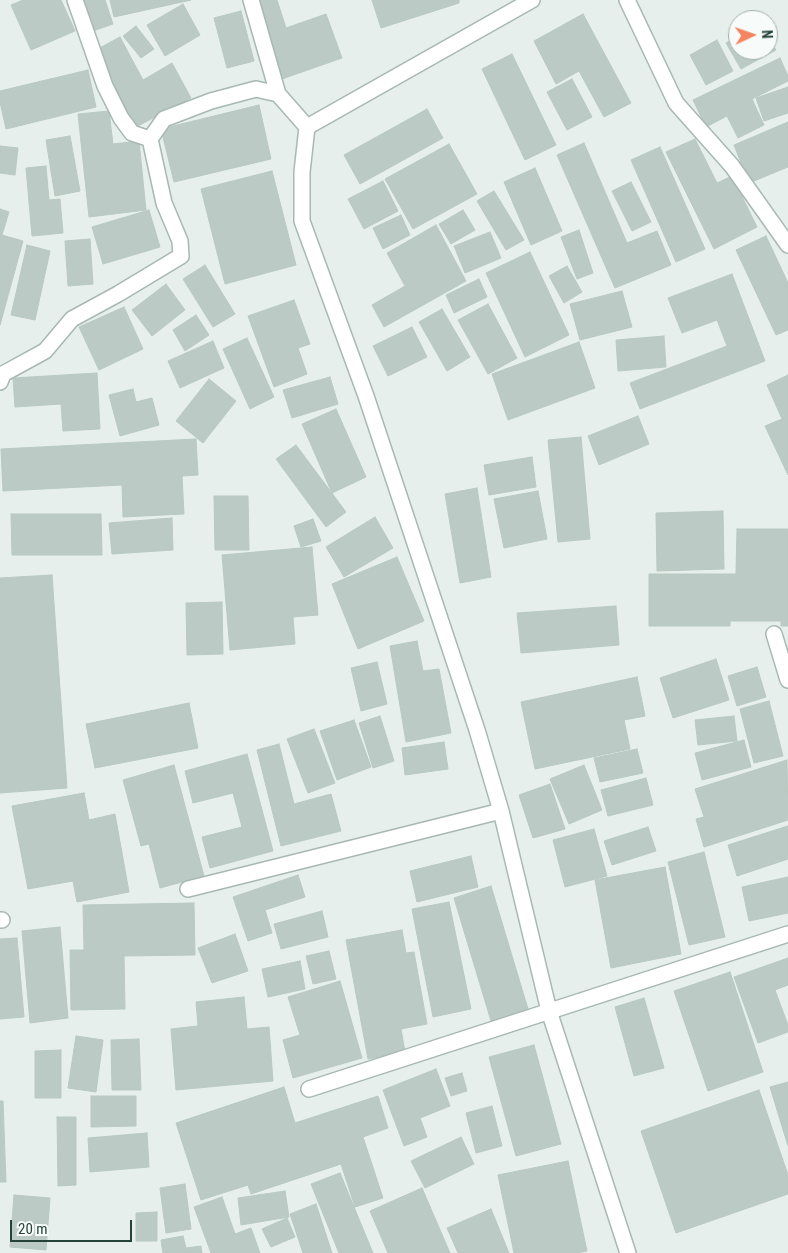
<!DOCTYPE html>
<html>
<head>
<meta charset="utf-8">
<style>
  body { margin:0 }
  #map { position:relative; width:788px; height:1253px; overflow:hidden; background:#e6efeb; font-family:"Roboto Condensed",sans-serif }
  canvas { display:block }
  .north { position:absolute; left:728px; top:10px; width:50px; height:50px; box-sizing:border-box; background:#f7fbf9; border:1px solid #a3b1ad; border-radius:50%; rotate:87deg; font-size:14px; font-weight:700; line-height:20px; text-align:center; color:#24423a }
  .north::after { content:''; display:block; margin:auto; width:18px; height:22px; background:#f4845f; clip-path:polygon(50% 0,100% 100%,50% 72%,0 100%) }
  .scale { position:absolute; left:10px; top:1220px; width:122px; height:22px; box-sizing:border-box; border:2px solid #24423a; border-top:0; padding-left:6px; font-size:15px; line-height:18px; white-space:nowrap; color:#24423a; -webkit-text-stroke:4px #f7fbf9; paint-order:stroke }
</style>
</head>
<body>
<div id="map">
<canvas width="788" height="1253"></canvas>
<div class="north">N</div>
<div class="scale">20 m</div>
</div>
<script>
const ctx = document.querySelector('canvas').getContext('2d');
ctx.lineJoin = 'round';
function fill(path, color) {
  ctx.fillStyle = color;
  ctx.fill(path, 'evenodd');
}
function poly(rows) {
  const path = new Path2D();
  for (const r of rows) {
    path.moveTo(r[0], r[1]);
    for (let i = 2; i < r.length; i += 2) path.lineTo(r[i], r[i + 1]);
  }
  return path;
}
function strokePath(path, color, width, dash) {
  ctx.strokeStyle = color;
  ctx.lineWidth = width;
  ctx.lineCap = dash ? 'butt' : 'round';
  ctx.setLineDash(dash || []);
  ctx.stroke(path);
}
const building = poly([
  [23,0,61,0,75,31,31,50,11,5,23,0],
  [79,0,105,0,113,24,90,32,79,0],
  [110,0,191,0,114,17,110,0],
  [255,0,277,0,286,28,326,14,342,58,282,79,255,0],
  [372,0,459,0,459,3,381,28,372,0],
  [183,4,200,35,165,56,147,25,183,4],
  [241,11,254,61,227,68,214,18,241,11],
  [583,14,631,103,604,117,579,71,556,84,534,41,583,14],
  [136,26,154,49,141,58,123,36,136,26],
  [738,36,738,50,768,50,768,36,776,50,741,69,726,43,738,36],
  [120,37,143,80,172,63,191,98,136,127,94,51,120,37],
  [717,40,733,71,706,85,690,55,717,40],
  [512,54,556,145,525,160,482,69,512,54],
  [780,58,788,76,788,81,752,99,764,125,738,138,727,116,706,127,693,100,780,58],
  [88,70,96,107,6,129,0,102,0,91,88,70],
  [572,79,592,117,567,130,547,92,572,79],
  [788,87,788,113,764,121,756,98,788,87],
  [259,105,271,159,174,182,161,129,259,105],
  [427,109,443,138,360,184,344,155,427,109],
  [109,111,113,144,139,141,146,210,89,217,78,114,109,111],
  [788,122,788,167,749,183,734,145,788,122],
  [70,136,80,191,55,196,46,140,70,136],
  [695,139,717,183,732,176,757,227,714,249,666,152,695,139],
  [584,143,627,243,657,231,671,265,615,288,557,155,584,143],
  [449,144,477,194,413,229,385,179,449,144],
  [0,146,18,148,15,175,0,173,0,146],
  [660,147,705,249,676,262,631,160,660,147],
  [46,166,49,200,60,199,63,233,32,236,26,168,46,166],
  [535,168,562,231,531,245,504,182,535,168],
  [272,171,296,265,225,284,201,189,272,171],
  [383,181,398,211,364,229,348,199,383,181],
  [631,182,651,222,632,231,612,191,631,182],
  [494,191,524,240,506,250,477,201,494,191],
  [0,209,9,212,2,235,23,241,0,325,0,209],
  [149,210,160,247,103,264,92,227,149,210],
  [463,210,475,230,451,244,439,224,463,210],
  [401,215,410,235,383,249,373,228,401,215],
  [436,225,466,281,384,327,372,305,405,286,387,253,436,225],
  [579,230,593,273,577,279,561,237,579,230],
  [490,232,501,258,465,273,454,246,490,232],
  [766,236,788,283,788,330,776,335,736,250,766,236],
  [90,239,93,284,68,286,65,241,90,239],
  [27,245,50,251,35,320,11,315,27,245],
  [530,252,569,335,525,357,486,273,530,252],
  [205,265,235,314,213,327,183,279,205,265],
  [567,266,582,292,564,303,549,276,567,266],
  [732,274,765,361,640,409,630,383,727,346,717,320,682,333,668,298,732,274],
  [479,279,487,297,454,313,446,295,479,279],
  [166,284,185,310,152,336,132,310,166,284],
  [622,291,632,327,580,340,570,304,622,291],
  [294,300,310,344,298,348,307,374,274,387,248,316,294,300],
  [488,304,517,358,488,374,458,320,488,304],
  [124,307,143,349,99,370,79,327,124,307],
  [442,309,470,357,447,371,419,322,442,309],
  [196,315,209,335,185,351,173,330,196,315],
  [412,327,427,357,388,376,373,346,412,327],
  [664,336,666,367,618,371,616,340,664,336],
  [247,338,274,397,250,409,223,349,247,338],
  [213,341,224,368,180,388,168,361,213,341],
  [579,342,595,388,508,420,492,374,579,342],
  [97,373,100,429,63,431,61,404,15,407,13,378,97,373],
  [788,375,788,475,765,426,782,419,767,385,788,375],
  [330,377,338,404,292,418,283,390,330,377],
  [209,379,236,401,203,443,176,421,209,379],
  [133,389,136,402,152,398,159,425,120,436,109,395,133,389],
  [336,409,366,477,332,493,302,424,336,409],
  [638,416,649,444,599,465,588,436,638,416],
  [581,437,590,539,558,542,548,440,581,437],
  [196,439,198,475,182,476,184,514,123,517,122,485,3,491,1,449,196,439],
  [296,445,346,512,326,527,276,459,296,445],
  [532,457,536,487,489,495,484,465,532,457],
  [477,488,491,577,460,583,445,494,477,488],
  [538,491,547,539,504,548,494,499,538,491],
  [214,496,248,496,249,550,215,550,214,496],
  [723,511,724,569,657,571,656,513,723,511],
  [11,514,101,514,102,555,12,555,11,514],
  [375,517,393,548,344,577,326,547,375,517],
  [172,518,173,550,112,554,109,523,172,518],
  [313,519,321,541,301,547,294,526,313,519],
  [737,529,788,529,788,626,781,626,781,621,730,621,730,626,649,626,649,574,736,574,737,529],
  [312,547,318,615,293,617,295,644,230,650,222,555,312,547],
  [397,557,424,621,358,649,332,584,397,557],
  [52,575,67,788,0,793,0,578,52,575],
  [222,602,223,654,187,655,186,603,222,602],
  [616,606,619,645,521,653,517,613,616,606],
  [417,641,423,671,439,669,451,733,406,742,390,646,417,641],
  [716,659,729,700,673,718,660,678,716,659],
  [377,662,387,704,361,711,351,668,377,662],
  [757,667,766,697,737,706,728,676,757,667],
  [637,677,645,716,624,720,630,749,535,769,521,702,637,677],
  [769,701,783,756,754,763,740,709,769,701],
  [189,703,198,748,95,768,86,724,189,703],
  [380,716,394,761,373,768,359,723,380,716],
  [734,716,737,741,698,745,695,720,734,716],
  [354,720,371,767,337,780,320,731,354,720],
  [314,729,335,783,308,793,287,739,314,729],
  [744,740,751,767,702,780,695,753,744,740],
  [444,742,448,769,405,775,402,748,444,742],
  [279,744,294,804,331,794,341,831,281,846,257,750,279,744],
  [637,749,643,773,600,782,594,758,637,749],
  [247,754,273,851,210,868,202,837,242,827,233,793,193,803,185,771,247,754],
  [787,760,788,820,704,847,696,819,704,817,695,789,787,760],
  [174,765,204,876,160,888,149,844,141,846,123,780,174,765],
  [584,765,602,810,569,824,550,779,584,765],
  [646,778,653,805,608,816,601,790,646,778],
  [550,784,565,829,533,838,519,795,550,784],
  [84,793,89,820,115,814,129,892,77,902,73,881,28,889,12,806,84,793],
  [788,826,788,859,737,876,728,845,788,826],
  [648,827,656,851,612,865,604,841,648,827],
  [594,829,607,876,565,887,553,840,594,829],
  [704,852,725,937,689,945,668,862,704,852],
  [471,856,478,887,417,902,410,871,471,856],
  [665,867,681,954,611,968,595,880,665,867],
  [298,875,305,897,265,910,272,933,248,941,233,897,298,875],
  [788,877,788,913,749,921,742,887,788,877],
  [491,886,528,1009,491,1021,454,898,491,886],
  [449,902,471,1009,433,1017,412,909,449,902],
  [194,903,195,955,124,956,125,1009,71,1010,70,950,84,950,83,905,194,903],
  [322,911,328,937,281,949,274,924,322,911],
  [60,927,68,1018,30,1023,22,931,60,927],
  [402,930,406,953,414,952,427,1024,401,1029,405,1052,368,1059,346,940,402,930],
  [235,934,248,971,212,983,198,948,235,934],
  [17,938,24,1017,0,1019,0,939,17,938],
  [329,951,336,979,313,984,306,956,329,951],
  [788,958,788,985,775,990,788,1025,788,1032,758,1043,734,977,788,958],
  [300,961,305,989,268,997,262,969,300,961],
  [730,972,763,1072,708,1091,674,991,730,972],
  [340,981,362,1058,293,1078,283,1040,300,1035,288,997,340,981],
  [244,997,247,1029,269,1027,273,1081,176,1090,171,1029,198,1026,196,1002,244,997],
  [644,998,664,1068,634,1076,615,1007,644,998],
  [76,1036,103,1040,96,1092,68,1088,76,1036],
  [139,1039,141,1090,112,1090,111,1040,139,1039],
  [534,1045,561,1144,516,1156,489,1057,534,1045],
  [61,1050,61,1098,35,1098,35,1051,61,1050],
  [436,1069,450,1106,420,1118,427,1137,404,1146,383,1090,436,1069],
  [462,1073,467,1091,451,1096,445,1078,462,1073],
  [788,1082,788,1146,770,1087,788,1082],
  [284,1087,295,1123,378,1096,388,1128,363,1137,383,1198,355,1207,341,1164,251,1194,248,1185,201,1200,176,1123,284,1087],
  [759,1090,788,1175,788,1194,676,1233,641,1131,759,1090],
  [91,1096,136,1096,136,1126,91,1127,91,1096],
  [0,1101,3,1101,6,1182,0,1182,0,1101],
  [492,1106,502,1146,476,1153,466,1113,492,1106],
  [57,1117,76,1117,76,1185,58,1186,57,1117],
  [147,1133,149,1167,90,1172,88,1138,147,1133],
  [461,1137,474,1164,425,1188,411,1161,461,1137],
  [568,1161,587,1251,577,1253,514,1253,498,1175,568,1161],
  [340,1173,373,1253,339,1253,311,1184,340,1173],
  [185,1184,191,1229,166,1233,160,1188,185,1184],
  [422,1188,450,1253,388,1253,370,1211,422,1188],
  [285,1191,289,1217,241,1225,238,1198,285,1191],
  [14,1195,50,1198,46,1250,10,1247,14,1195],
  [222,1197,235,1234,251,1228,260,1253,211,1253,194,1207,222,1197],
  [316,1204,332,1253,303,1253,290,1214,316,1204],
  [491,1209,509,1253,458,1253,447,1228,491,1209],
  [157,1212,157,1241,136,1241,136,1213,157,1212],
  [287,1218,295,1237,271,1247,262,1229,287,1218],
  [183,1236,186,1248,201,1246,202,1253,163,1253,161,1240,183,1236]
]);
const service = poly([
  [774,634,788,680]
]);
const minor = poly([
  [75,0,105,86,121,118,132,133,150,139],
  [251,0,278,94],
  [627,0,676,103,732,166,788,245],
  [307,127,532,0],
  [0,382,3,374,45,351,72,319,118,294,181,256,180,241,164,203,150,139,164,119,211,101,256,89,278,94,307,127,302,172,302,221,366,396,477,730,501,811,549,1011,628,1253],
  [188,889,501,811],
  [0,920,2,920],
  [309,1089,788,934]
]);
fill(building, '#bbcac4');
strokePath(building, '#b8c9c2', 1);
strokePath(service, '#a8b8b2', 18);
strokePath(minor, '#a8b8b2', 18);
strokePath(service, '#fff', 15);
strokePath(minor, '#fff', 15);
</script>
</body>
</html>
